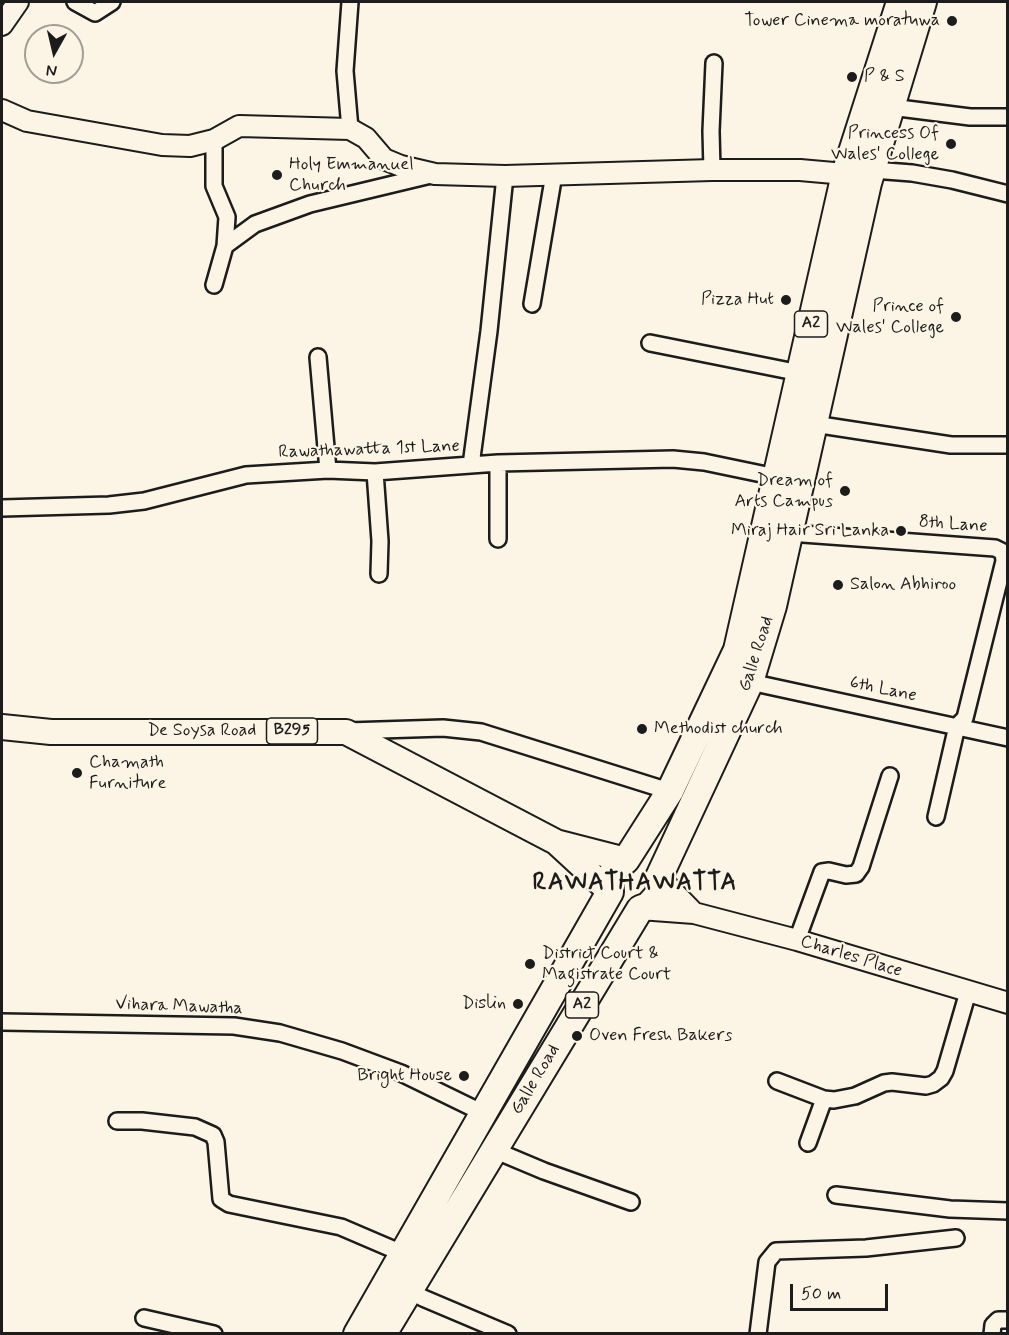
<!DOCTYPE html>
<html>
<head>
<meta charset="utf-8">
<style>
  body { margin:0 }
  #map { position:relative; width:1009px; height:1335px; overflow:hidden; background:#fcf5e5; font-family:Mynerve,sans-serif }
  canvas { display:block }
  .frame { position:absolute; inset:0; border:3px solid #1c1c1c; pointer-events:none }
  .north { position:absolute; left:24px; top:24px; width:60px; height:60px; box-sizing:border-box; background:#fcf5e5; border:2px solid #a29e95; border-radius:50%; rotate:188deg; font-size:16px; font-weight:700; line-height:24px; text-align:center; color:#1c1c1c }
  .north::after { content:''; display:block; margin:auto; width:21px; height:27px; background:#1c1c1c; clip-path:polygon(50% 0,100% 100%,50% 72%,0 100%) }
  .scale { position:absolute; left:790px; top:1284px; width:98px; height:27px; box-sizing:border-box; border:3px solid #1c1c1c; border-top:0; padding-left:8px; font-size:18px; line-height:21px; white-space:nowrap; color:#1c1c1c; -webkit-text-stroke:4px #fcf5e5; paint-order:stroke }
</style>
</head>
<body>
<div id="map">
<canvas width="1009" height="1335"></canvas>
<div class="frame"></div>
<div class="north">N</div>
<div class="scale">50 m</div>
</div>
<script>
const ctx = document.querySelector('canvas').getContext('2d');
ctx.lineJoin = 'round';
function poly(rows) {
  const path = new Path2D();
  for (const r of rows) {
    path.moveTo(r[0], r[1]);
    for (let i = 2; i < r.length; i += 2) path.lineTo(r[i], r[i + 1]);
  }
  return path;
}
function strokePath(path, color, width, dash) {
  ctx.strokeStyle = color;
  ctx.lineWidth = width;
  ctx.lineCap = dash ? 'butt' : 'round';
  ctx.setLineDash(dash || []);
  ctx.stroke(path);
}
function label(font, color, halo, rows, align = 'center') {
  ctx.font = font + ' Mynerve,sans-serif';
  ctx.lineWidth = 4.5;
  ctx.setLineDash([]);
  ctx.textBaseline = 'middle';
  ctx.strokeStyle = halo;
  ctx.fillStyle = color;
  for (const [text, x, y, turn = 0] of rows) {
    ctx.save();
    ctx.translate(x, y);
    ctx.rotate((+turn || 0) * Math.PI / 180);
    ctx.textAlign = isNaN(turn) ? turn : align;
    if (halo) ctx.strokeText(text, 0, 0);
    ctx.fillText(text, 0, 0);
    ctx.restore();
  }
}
const minor = poly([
  [75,2,95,13,112,2],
  [891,107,970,117,1008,117],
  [350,129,345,71,350,2],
  [214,140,214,186,227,217,225,246],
  [712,170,711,131,714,63],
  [873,170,912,173,952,180,1008,194],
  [214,285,225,246,255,224,310,204,435,174],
  [532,304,554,174],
  [650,343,800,373],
  [318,357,328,470],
  [814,424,951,445,1008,445],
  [498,463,498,539],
  [471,465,489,331,505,176],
  [375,472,380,541,379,574],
  [2,508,109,505,144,501,246,475,328,470,375,472,498,463,673,459,704,462,776,477],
  [789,533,995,548,1003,552,1004,561,965,718,957,726,936,817],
  [750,682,1008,738],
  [348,731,443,728,481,732,675,793],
  [797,940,822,872,829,871,846,875,856,874,861,867,890,776],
  [2,1022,234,1026,280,1033,342,1051,401,1073,483,1113],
  [777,1081,824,1099,834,1100,855,1096,884,1083,892,1082,926,1086,933,1084,941,1078,945,1071,968,992],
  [117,1121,142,1121,195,1127,213,1135,216,1142,221,1199,229,1204,341,1227,404,1254],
  [808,1143,824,1099],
  [494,1150,544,1171,631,1202],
  [836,1195,950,1209,1008,1211],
  [404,1288,423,1298,508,1334],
  [144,1318,214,1334],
  [758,1334,767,1262,776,1251,866,1248,956,1238],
  [992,1334,993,1325,998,1320,1008,1320]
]);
const tertiary = poly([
  [2,25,18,2],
  [2,110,27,121,162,145,190,146,214,140,239,126,350,129,366,138,384,159,401,166,435,174,505,176,712,170,800,170,845,174,857,173],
  [659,877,694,913],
  [640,909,694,913,797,940,1008,1003]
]);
const primary = poly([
  [2,727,51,732,346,732,556,842,626,860],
  [558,844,610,892]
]);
const trunk = poly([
  [357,1334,610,892,609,880,614,870,626,860,670,791,737,650,845,174,900,2],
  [383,1334,640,909,648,906,658,895,660,888,659,877,750,682,773,606,868,183,923,2]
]);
const markers = [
  [952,21,6,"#1c1c1c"],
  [852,77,6,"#1c1c1c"],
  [951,144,6,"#1c1c1c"],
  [277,175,6,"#1c1c1c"],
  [786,300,6,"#1c1c1c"],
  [956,317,6,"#1c1c1c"],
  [845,491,6,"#1c1c1c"],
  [901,531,6,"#1c1c1c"],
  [838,585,6,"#1c1c1c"],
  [642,729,6,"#1c1c1c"],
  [77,773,6,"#1c1c1c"],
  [530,964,6,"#1c1c1c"],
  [518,1004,6,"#1c1c1c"],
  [577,1036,6,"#1c1c1c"],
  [464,1076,6,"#1c1c1c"]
];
const shields = [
  [811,324,33],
  [292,731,51],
  [582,1005,33]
];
const shieldNames = [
  ["A2",811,324],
  ["B295",292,731],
  ["A2",582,1005]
];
const poiNames = [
  ["Tower Cinema moratuwa",940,21],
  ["P & S",864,77,"left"],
  ["Princess Of",939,134],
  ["Wales' College",939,155],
  ["Holy Emmanuel",289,165,"left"],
  ["Church",289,186,"left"],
  ["Pizza Hut",774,300],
  ["Prince of",944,307],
  ["Wales' College",944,328],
  ["Dream of",833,481],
  ["Arts Campus",833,502],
  ["Miraj Hair Sri Lanka",889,531],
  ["Salon Abhiroo",850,585,"left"],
  ["Methodist church",654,729,"left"],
  ["Chamath",89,763,"left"],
  ["Furniture",89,784,"left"],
  ["District Court &",542,954,"left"],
  ["Magistrate Court",542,975,"left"],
  ["Dislin",506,1004],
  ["Oven Fresh Bakers",589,1036,"left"],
  ["Bright House",452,1076]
];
const streetNames = [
  ["Rawathawatta 1st Lane",369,450,-2],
  ["8th Lane",953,525,4],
  ["Galle Road",757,654,-72],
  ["6th Lane",883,690,12],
  ["De Soysa Road",202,731],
  ["Charles Place",851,957,17],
  ["Vihara Mawatha",179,1007,2],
  ["Galle Road",536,1080,-59]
];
const districtNames = [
  ["RAWATHAWATTA",635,884]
];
strokePath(minor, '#1c1c1c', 20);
strokePath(tertiary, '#1c1c1c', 24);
strokePath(primary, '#1c1c1c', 28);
strokePath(trunk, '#1c1c1c', 30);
strokePath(minor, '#fcf5e5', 15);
strokePath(tertiary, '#fcf5e5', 20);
strokePath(primary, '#fcf5e5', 24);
strokePath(trunk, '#fcf5e5', 26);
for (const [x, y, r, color] of markers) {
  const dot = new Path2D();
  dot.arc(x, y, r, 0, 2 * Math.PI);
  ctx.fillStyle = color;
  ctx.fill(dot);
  strokePath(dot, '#fcf5e5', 2);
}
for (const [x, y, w] of shields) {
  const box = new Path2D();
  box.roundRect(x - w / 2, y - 13, w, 26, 4.5);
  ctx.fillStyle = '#fcf5e5';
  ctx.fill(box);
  strokePath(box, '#1c1c1c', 1.5);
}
label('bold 16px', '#1c1c1c', null, shieldNames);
label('18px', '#1c1c1c', '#fcf5e5', poiNames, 'right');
label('18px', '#1c1c1c', '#fcf5e5', streetNames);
ctx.letterSpacing = '1.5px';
label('bold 24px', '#1c1c1c', '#fcf5e5', districtNames);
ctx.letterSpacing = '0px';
</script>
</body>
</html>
